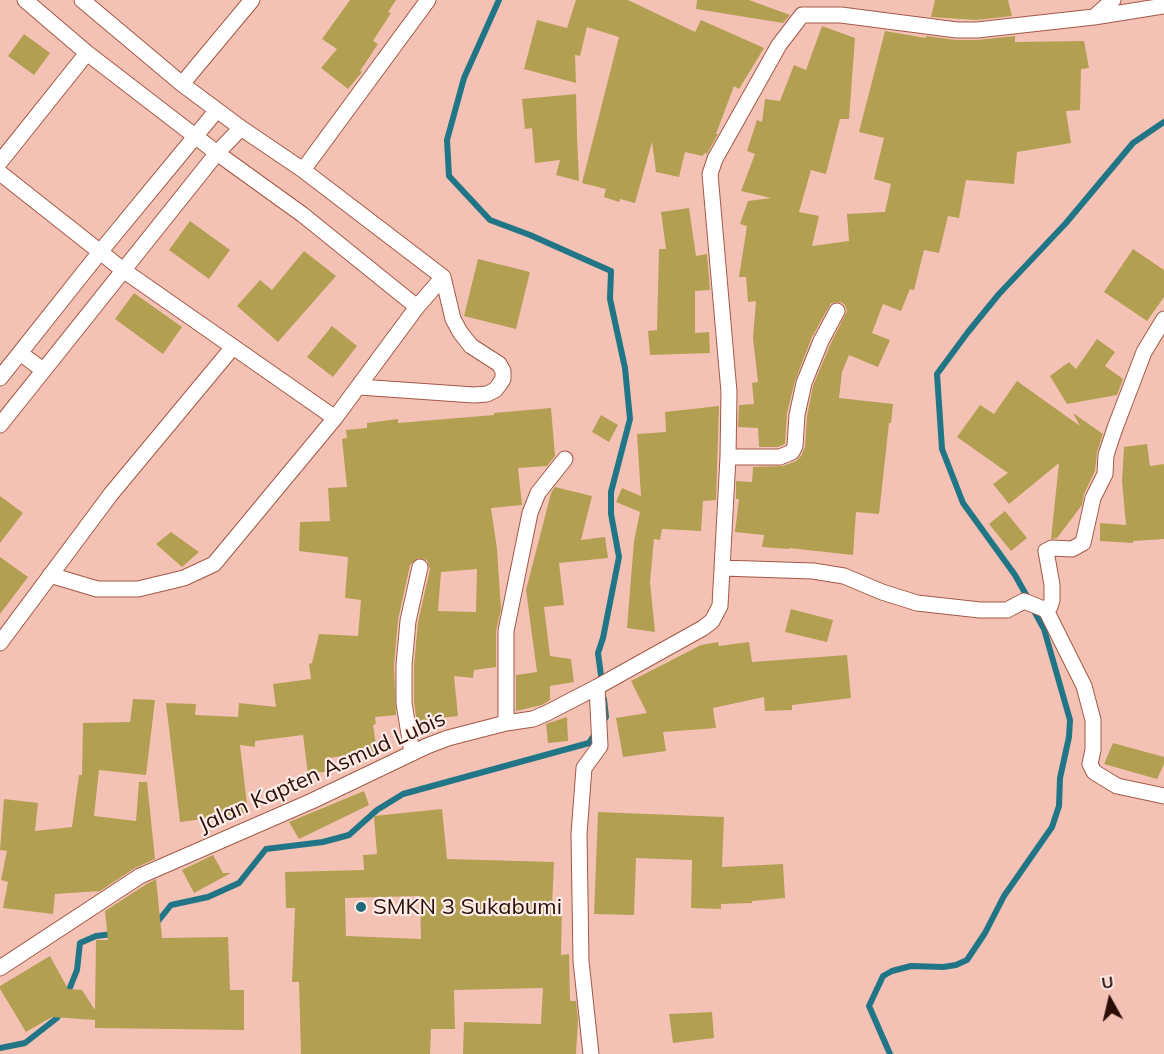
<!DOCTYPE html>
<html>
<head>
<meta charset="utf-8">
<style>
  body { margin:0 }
  #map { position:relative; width:1164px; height:1054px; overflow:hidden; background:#f4c2b5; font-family:Mulish,sans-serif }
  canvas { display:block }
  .north { position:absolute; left:1080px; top:970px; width:60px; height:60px; -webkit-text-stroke:4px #fdece7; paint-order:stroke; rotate:352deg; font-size:16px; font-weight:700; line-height:24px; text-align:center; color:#2b0e07 }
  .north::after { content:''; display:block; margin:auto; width:21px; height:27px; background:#2b0e07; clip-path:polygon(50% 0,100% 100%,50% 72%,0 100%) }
</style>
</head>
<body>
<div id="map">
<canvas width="1164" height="1054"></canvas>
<div class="north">U</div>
</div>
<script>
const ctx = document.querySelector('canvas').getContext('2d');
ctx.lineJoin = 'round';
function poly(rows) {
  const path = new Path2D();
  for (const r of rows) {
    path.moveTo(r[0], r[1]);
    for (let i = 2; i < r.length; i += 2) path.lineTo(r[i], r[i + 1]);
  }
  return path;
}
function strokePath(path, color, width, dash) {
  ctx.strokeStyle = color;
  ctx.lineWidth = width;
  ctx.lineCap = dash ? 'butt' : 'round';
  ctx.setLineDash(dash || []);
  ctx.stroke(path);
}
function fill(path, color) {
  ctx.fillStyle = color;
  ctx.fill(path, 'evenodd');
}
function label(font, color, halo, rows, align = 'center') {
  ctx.font = font + ' Mulish,sans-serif';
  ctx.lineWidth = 4.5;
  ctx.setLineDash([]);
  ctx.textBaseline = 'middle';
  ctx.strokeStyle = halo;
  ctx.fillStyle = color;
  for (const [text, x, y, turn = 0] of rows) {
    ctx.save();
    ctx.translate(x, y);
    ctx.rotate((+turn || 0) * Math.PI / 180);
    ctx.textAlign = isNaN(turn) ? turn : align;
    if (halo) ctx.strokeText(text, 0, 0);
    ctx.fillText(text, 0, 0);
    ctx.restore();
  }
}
const stream = poly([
  [499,0,464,78,447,140,449,176,490,220,530,235,611,271,610,299,625,368,630,419,611,492,611,514,619,557,603,638,598,653,602,683],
  [1029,600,1015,575,963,503,942,449,937,374,968,332,999,294,1066,223,1133,143,1164,122],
  [602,723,606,717,604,699],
  [155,925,171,905,208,897,239,883,266,849,323,842,349,835,377,810,403,794,589,743,595,734],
  [67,995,77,970,80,943,96,936,113,934],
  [0,1048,25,1043,57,1018,61,1010],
  [890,1054,869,1006,883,976,892,971,911,966,943,967,956,965,967,960,985,933,1004,896,1052,827,1059,806,1060,778,1069,737,1070,720,1044,629,1033,609]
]);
const building = poly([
  [350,0,396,0,388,12,391,13,373,41,378,44,360,71,362,72,348,89,321,68,337,49,322,39],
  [576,0,628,0,695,32,701,20,764,48,739,89,734,86,716,134,718,134,707,154,704,153,703,156,685,152,679,177,656,172,652,142,635,203,620,199,619,202,604,197,606,189,582,183,619,37,587,27,580,56,575,55,576,83,524,69,537,20,567,28],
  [697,0,749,0,790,15,783,23,696,9],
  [935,0,1008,0,1012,16,976,20,931,17],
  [822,26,855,38,849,119,840,119,826,174,811,170,799,212,819,216,812,246,849,241,847,214,885,212,891,184,874,179,884,138,859,132,885,31,926,38,926,36,956,40,977,40,1015,36,1015,42,1084,41,1089,68,1081,69,1080,110,1066,111,1071,143,1017,152,1014,184,966,180,959,218,948,216,939,253,924,250,914,290,910,289,901,311,883,304,872,333,890,340,878,367,849,355,842,372,839,398,893,404,891,423,889,423,879,514,856,512,853,555,789,548,789,549,762,547,764,535,735,532,739,499,736,499,736,481,752,482,753,467,783,466,796,461,801,456,805,447,807,416,813,386,830,345,847,311,845,305,841,302,831,303,812,337,795,381,787,413,785,444,778,447,759,447,758,428,738,427,739,405,754,404,752,383,758,382,753,338,756,301,748,302,746,277,739,277,747,226,740,224,748,201,771,198,741,191,755,154,747,151,757,120,762,122,765,99,780,101,794,65,806,70],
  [24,34,50,53,34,75,8,56],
  [576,94,577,136,579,181,556,175,560,160,535,163,532,128,525,129,522,99],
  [689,208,696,256,707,254,710,290,695,291,695,333,709,332,710,353,650,355,648,331,657,330,659,249,666,249,661,212],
  [190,221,230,250,209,279,169,250],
  [1133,249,1164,270,1164,297,1147,321,1104,292],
  [304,251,336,276,278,342,237,306,260,280,272,290],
  [478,259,530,272,516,329,464,316],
  [134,293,182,327,163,354,115,319],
  [332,326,357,346,333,377,307,357],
  [1097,339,1115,352,1105,366,1123,379,1117,395,1067,404,1050,376,1069,362,1076,369],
  [1017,381,1080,426,1073,413,1103,434,1097,452,1095,471,1084,494,1082,505,1057,538,1051,539,1059,463,1009,504,993,484,1008,473,957,437,980,405,994,414],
  [719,406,716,500,703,501,701,531,662,529,660,540,654,539,650,582,655,632,627,628,634,541,640,512,616,502,622,488,641,496,637,434,666,432,665,412],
  [551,408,555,456,547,466,518,468,522,505,491,508,497,549,501,609,496,631,496,667,474,670,473,678,454,676,458,716,433,719,434,722,417,724,414,702,414,665,418,622,430,569,427,560,418,558,410,565,398,620,394,665,396,715,375,717,376,724,373,725,377,752,328,758,330,771,308,774,303,735,255,741,255,747,240,745,248,813,180,822,166,703,196,704,195,715,238,717,239,703,276,707,273,684,311,679,309,664,312,663,319,634,358,636,361,600,345,598,348,557,299,551,300,522,330,521,328,488,347,487,342,439,347,438,346,430,367,428,367,423,398,419,398,423,494,415,494,413],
  [477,569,476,612,438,611,441,572],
  [601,415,618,425,609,442,592,432],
  [1147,444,1150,466,1164,464,1164,539,1133,541,1133,543,1100,541,1100,523,1126,525,1122,481,1124,447],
  [555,487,592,496,581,540,605,537,608,558,559,563,564,605,544,607,550,656,571,659,574,682,550,686,550,700,542,705,516,711,516,675,537,672,526,590,551,493],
  [0,496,23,513,0,543],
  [1005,511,1027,538,1011,551,989,524],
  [171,532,199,552,182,567,156,544],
  [0,557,28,577,0,614],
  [791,609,833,620,827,642,785,632],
  [718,642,719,646,749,642,752,662,847,655,851,698,792,705,792,710,765,711,764,697,713,708,716,728,663,732,666,751,623,757,616,718,647,713,631,681,701,645],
  [133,699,155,700,146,775,99,770,94,816,136,821,139,782,147,782,155,859,135,868,100,891,55,894,53,914,3,908,8,882,1,880,7,851,0,850,4,799,38,803,35,831,72,827,79,775,82,775,83,723,130,722],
  [567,717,568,741,548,743,546,724],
  [1113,743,1164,757,1164,764,1157,779,1104,764],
  [364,791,369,805,299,839,289,822],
  [442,809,447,859,554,862,552,906,562,906,561,955,569,954,570,1001,576,1001,578,1020,576,1054,463,1054,464,1022,541,1024,543,988,454,990,455,1029,431,1029,430,1054,301,1054,299,982,292,982,295,908,286,908,285,872,364,870,363,855,377,854,374,816],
  [420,896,421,939,346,936,345,898],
  [598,812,724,817,722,867,783,864,785,898,752,901,752,903,721,904,721,909,691,908,692,860,636,858,634,915,594,914],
  [213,855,223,873,231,873,194,893,182,870],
  [156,879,162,938,228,937,230,990,244,990,244,1030,95,1028,95,1020,52,1017,26,1032,0,989,0,986,50,956,68,989,82,990,95,1010,96,940,108,940,105,911,145,885],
  [712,1012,714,1038,673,1043,669,1014]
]);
const street = poly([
  [25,0,87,53,217,153,303,215,417,307],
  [82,0,182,84,241,128,303,170,443,277,453,319,460,332,471,346,499,364,503,371,503,379,499,385,495,390,487,394,474,395,359,387],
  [1094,17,1113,0],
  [182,84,252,0],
  [0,162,87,53],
  [303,170,428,0],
  [0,173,123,270,335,418],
  [20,353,43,370],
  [0,378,100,252,217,110],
  [0,425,217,153,241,128],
  [728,457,780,457,792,452,795,446,797,415,804,383,821,341,837,311],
  [722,568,813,571,844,576,882,592,917,603,980,610,1007,610,1024,601,1046,610],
  [50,575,97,589,138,589,184,578,214,564,335,418,417,307,443,277],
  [1046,610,1050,607,1052,600,1052,585,1046,551,1052,548,1072,549,1083,543,1093,498,1105,474,1106,455,1115,428,1144,352,1164,319],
  [1046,610,1084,686,1093,720,1093,750,1090,764,1094,772,1117,786,1164,796],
  [0,643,111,494,233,347],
  [506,723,506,631,530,513,538,493,565,459],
  [412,753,404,703,404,665,408,621,420,567],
  [0,968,140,876,312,801,427,746,448,738,506,723,533,719,547,713,597,687,703,628,712,621,720,606,728,457,729,392,710,174,715,159,779,45,802,15,841,15,957,30,977,30,1094,17,1164,6],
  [591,1054,581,961,579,834,584,768,600,746,597,687]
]);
const markers = [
  [361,907,6,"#236978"]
];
const streetNames = [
  ["Jalan Kapten Asmud Lubis",322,772,-24]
];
const poiNames = [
  ["SMKN 3 Sukabumi",373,907]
];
strokePath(stream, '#207686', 6);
fill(building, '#b39f51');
strokePath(street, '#a25946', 17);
strokePath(street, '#fff', 15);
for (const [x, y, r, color] of markers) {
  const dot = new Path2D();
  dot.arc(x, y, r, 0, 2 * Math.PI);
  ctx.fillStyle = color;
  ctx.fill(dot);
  strokePath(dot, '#fdece7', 2);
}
label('22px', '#2b0e07', '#fdece7', streetNames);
label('22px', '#2b0e07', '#fdece7', poiNames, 'left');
</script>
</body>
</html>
